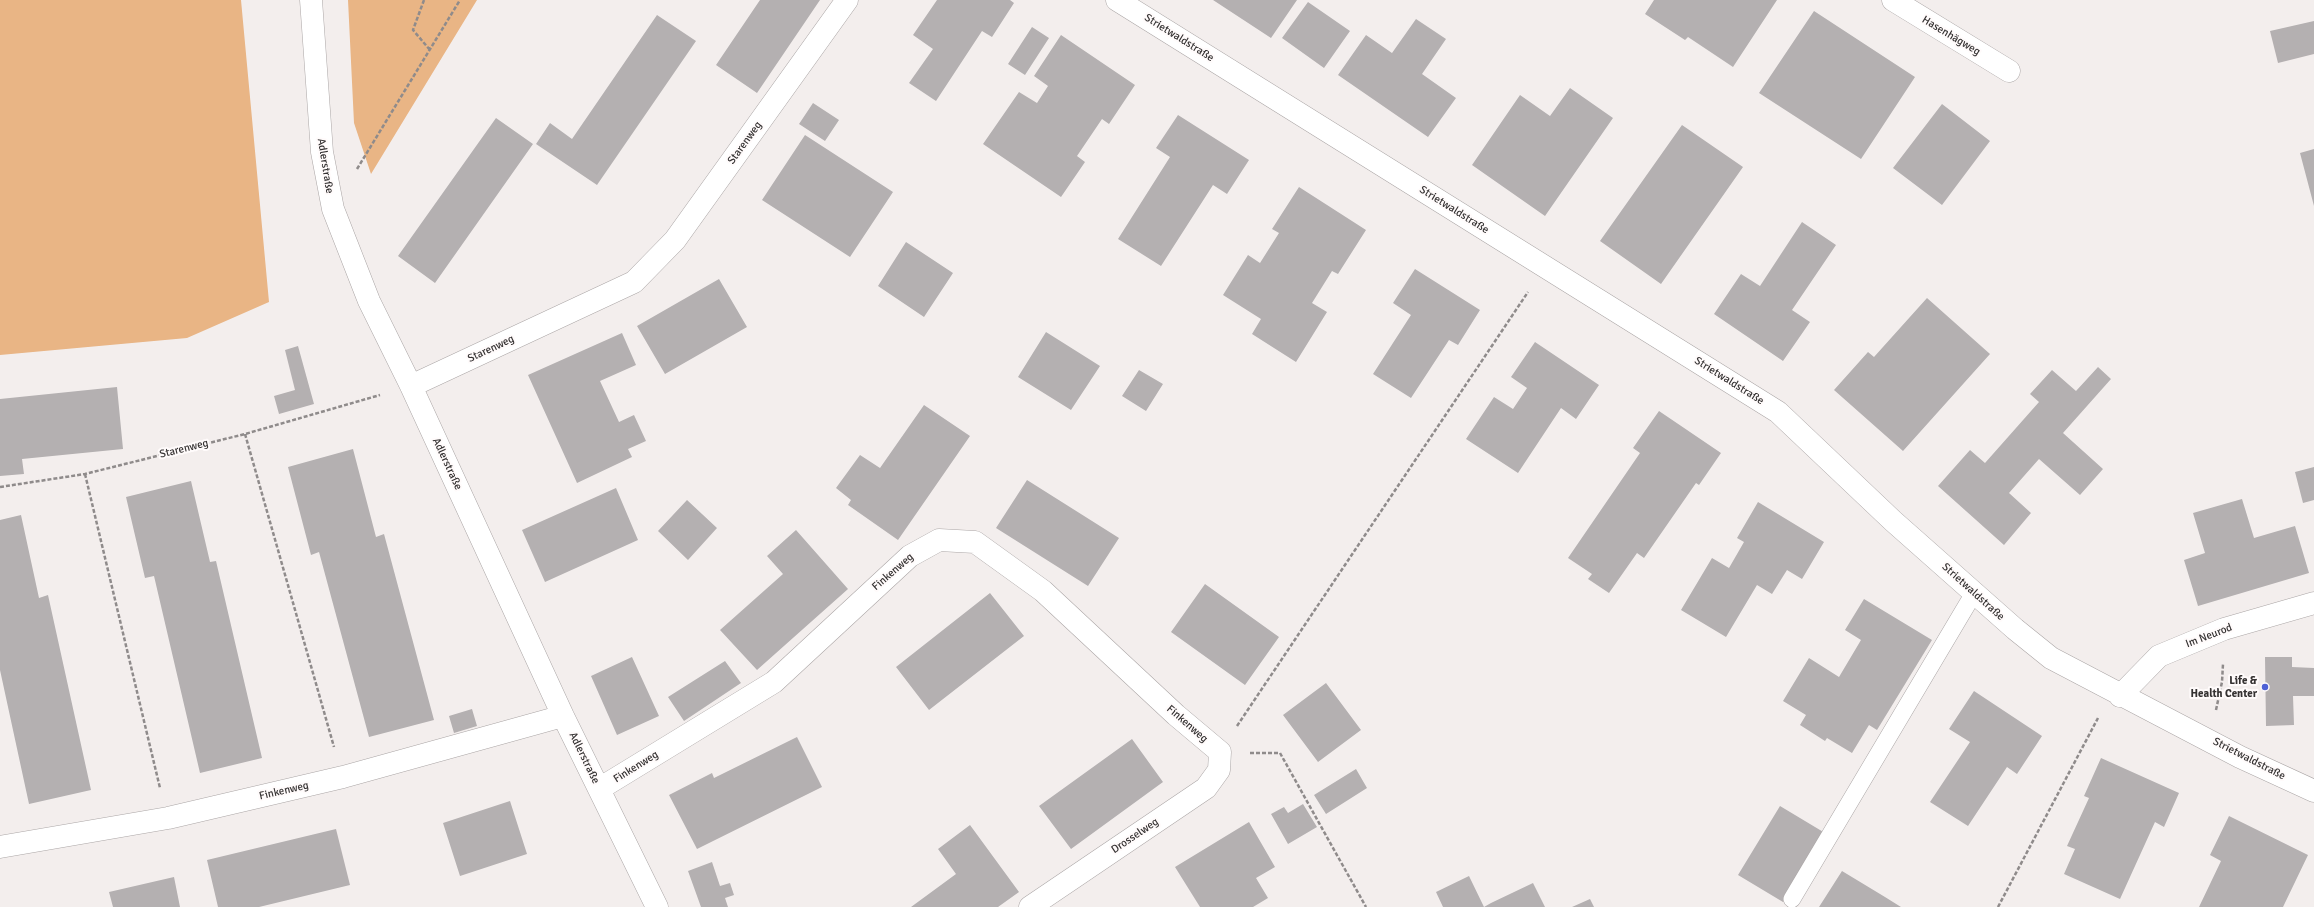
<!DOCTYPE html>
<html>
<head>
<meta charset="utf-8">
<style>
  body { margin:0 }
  canvas { display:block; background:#f3eeed }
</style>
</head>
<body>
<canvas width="2314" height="907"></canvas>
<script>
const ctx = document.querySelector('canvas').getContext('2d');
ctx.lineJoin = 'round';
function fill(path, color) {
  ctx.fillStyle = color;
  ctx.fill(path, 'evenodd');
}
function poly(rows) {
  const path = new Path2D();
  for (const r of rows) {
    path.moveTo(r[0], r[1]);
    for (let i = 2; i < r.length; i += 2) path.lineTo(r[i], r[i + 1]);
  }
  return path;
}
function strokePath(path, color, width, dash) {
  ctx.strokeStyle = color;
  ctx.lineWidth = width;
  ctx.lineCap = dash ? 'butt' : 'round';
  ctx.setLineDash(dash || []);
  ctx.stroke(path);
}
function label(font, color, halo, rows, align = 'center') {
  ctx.font = font + ' Signika,sans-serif';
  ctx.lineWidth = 4;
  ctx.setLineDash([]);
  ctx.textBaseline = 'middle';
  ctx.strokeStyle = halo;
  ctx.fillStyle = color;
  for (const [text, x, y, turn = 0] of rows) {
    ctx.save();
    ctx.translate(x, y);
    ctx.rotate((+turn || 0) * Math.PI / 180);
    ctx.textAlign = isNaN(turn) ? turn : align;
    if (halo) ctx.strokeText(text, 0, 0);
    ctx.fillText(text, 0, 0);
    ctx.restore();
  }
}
const green = poly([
  [0,0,241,0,269,302,187,338,0,355],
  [348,0,477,0,371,174,354,123]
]);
const building = poly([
  [760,0,820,0,757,93,716,65],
  [937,0,1010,0,1014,3,992,37,982,31,936,101,909,83,933,49,913,35],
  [1213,0,1297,0,1271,38],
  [1654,0,1777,0,1733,67,1688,37,1685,40,1645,14],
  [1308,2,1350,31,1324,68,1282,38],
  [1814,11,1915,77,1861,159,1759,93],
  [657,15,696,41,597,185,536,144,550,123,572,139],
  [1416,19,1446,39,1422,74,1456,98,1428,137,1338,75,1366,35,1392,53],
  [2314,21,2314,54,2278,63,2270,31],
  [1032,27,1049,38,1025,75,1008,64],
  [1061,35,1135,85,1109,124,1102,119,1077,156,1085,162,1061,197,983,144,1019,92,1037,103,1048,86,1034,76],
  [1570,88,1613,118,1545,216,1472,165,1520,95,1550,116],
  [813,103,839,120,825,141,799,124],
  [1942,104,1990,141,1942,205,1893,168],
  [1178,115,1249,160,1227,194,1213,185,1161,266,1118,239,1170,157,1156,148],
  [496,118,533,144,435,283,398,256],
  [1682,125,1743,167,1661,284,1600,241],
  [805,135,893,192,850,257,762,200],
  [2314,149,2314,206,2300,153],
  [1299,187,1366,230,1338,274,1332,271,1312,303,1327,312,1296,362,1252,334,1261,319,1223,295,1248,255,1260,263,1279,233,1272,229],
  [1802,222,1836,245,1792,310,1810,322,1783,361,1714,314,1741,274,1760,286],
  [906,242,953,273,924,317,878,286],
  [1415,269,1480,310,1458,345,1449,340,1411,398,1373,374,1411,315,1393,303],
  [719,279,747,327,665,374,637,326],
  [1927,298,1990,354,1903,451,1834,390,1868,352,1874,357],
  [1046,332,1100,366,1071,410,1018,377],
  [622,333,636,365,600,381,619,422,634,415,646,441,628,449,632,457,577,483,528,375],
  [1535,342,1599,385,1576,419,1561,408,1518,473,1466,439,1494,397,1513,409,1527,388,1511,377],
  [298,346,314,404,279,414,274,396,295,390,285,350],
  [2098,367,2111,379,2063,433,2103,469,2080,495,2039,459,2009,493,2031,513,2004,545,1938,486,1970,450,1985,463,2039,402,2030,394,2052,370,2076,391],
  [1139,370,1163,384,1146,411,1122,396],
  [117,387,123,449,22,459,24,474,0,476,0,399],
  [924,405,970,436,898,540,848,505,851,500,836,488,860,455,880,468],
  [1659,411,1721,453,1699,485,1696,483,1644,558,1637,553,1609,593,1588,579,1592,574,1568,558,1640,453,1633,448],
  [353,449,376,537,384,534,434,720,369,737,319,552,311,555,288,467],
  [2314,467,2314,500,2303,503,2295,472],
  [1027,480,1119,538,1088,586,996,528],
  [191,481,210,562,216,561,262,758,200,773,154,576,145,578,126,497],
  [616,488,638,540,545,582,522,530],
  [2242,499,2254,538,2295,526,2309,573,2198,606,2184,560,2205,553,2193,513],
  [687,500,717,528,688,560,658,531],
  [1758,502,1824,542,1802,579,1787,570,1772,594,1757,585,1726,637,1681,610,1712,558,1729,568,1744,542,1737,538],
  [21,515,39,598,48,595,91,790,29,804,0,670,0,520],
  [796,530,848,589,757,670,720,630,783,574,767,556],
  [1205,584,1279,637,1245,685,1171,632],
  [990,593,1024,636,929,710,896,667],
  [1864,599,1932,640,1877,730,1869,725,1852,753,1827,738,1825,741,1800,725,1806,715,1783,701,1809,658,1839,677,1861,640,1845,630],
  [632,657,659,716,617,735,591,676],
  [2265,657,2292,657,2292,667,2314,668,2314,696,2293,696,2294,725,2266,726],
  [725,661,741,683,684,721,668,697],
  [1326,683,1361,730,1318,762,1283,715],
  [1974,691,2042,736,2017,774,2007,767,1968,826,1930,802,1970,742,1949,729],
  [472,709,477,726,454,733,449,716],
  [797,737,822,787,697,849,669,795,712,773,714,778],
  [1132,739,1163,782,1071,849,1039,806],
  [2101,758,2179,793,2164,827,2155,822,2120,899,2064,874,2075,849,2067,846,2089,798,2084,796],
  [1356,769,1367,788,1326,814,1314,795],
  [510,801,527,854,460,876,443,823],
  [1303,804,1317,827,1288,844,1271,814,1284,807,1288,813],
  [1780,806,1825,833,1783,902,1738,875],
  [2229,816,2308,855,2283,907,2199,907,2221,861,2210,855],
  [1249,822,1275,867,1256,878,1268,898,1253,907,1200,907,1175,867],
  [970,825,1019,892,998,907,911,907,956,874,938,849],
  [336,829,350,885,259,907,218,907,207,860],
  [712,862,720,886,730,883,734,895,725,898,728,907,701,907,688,871],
  [1842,871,1885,897,1901,907,1819,907],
  [1469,876,1484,907,1443,907,1436,892],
  [174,877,180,907,113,907,109,892],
  [1533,883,1545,907,1484,907,1491,903],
  [1590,899,1594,907,1572,907]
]);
const path = poly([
  [424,0,413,30,430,50],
  [357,169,460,0],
  [245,434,334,747],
  [85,474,160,788],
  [0,487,85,474,245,434,380,395],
  [2216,710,2222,682,2223,664],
  [1237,726,1528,292],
  [1250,753,1280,753,1366,907],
  [1998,907,2098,718]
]);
const service = poly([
  [1792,899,1974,593]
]);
const minor = poly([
  [311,0,322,152,333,209,369,301,411,386,563,716,657,907],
  [1117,0,1778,412,1893,521,2015,629,2051,658,2240,757,2314,791],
  [1893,0,2009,71],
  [411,386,634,282,675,240,847,0],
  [2120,696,2159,656,2224,629,2314,603],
  [599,789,774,682,910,556,939,540,975,542,1043,591,1176,715,1220,752,1219,770,1206,788,1030,907],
  [0,847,168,818,343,777,563,716]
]);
const markers = [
  [2265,687,4,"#4e61d6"]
];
const streetNames = [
  ["Hasenhägweg",1951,36,31],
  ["Strietwaldstraße",1179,38,32],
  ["Starenweg",745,143,-54],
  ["Adlerstraße",325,166,81],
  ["Strietwaldstraße",1454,210,32],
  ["Starenweg",491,349,-25],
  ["Strietwaldstraße",1729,381,32],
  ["Starenweg",184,449,-14],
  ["Adlerstraße",447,464,65],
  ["Finkenweg",893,572,-41],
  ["Strietwaldstraße",1973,592,42],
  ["Im Neurod",2209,636,-21],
  ["Finkenweg",1187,724,41],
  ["Adlerstraße",584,758,64],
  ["Strietwaldstraße",2249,759,27],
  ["Finkenweg",636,767,-32],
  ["Finkenweg",284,791,-13],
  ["Drosselweg",1135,836,-34]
];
const poiNames = [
  ["Life &",2257,681],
  ["Health Center",2257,694]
];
fill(green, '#e9b585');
fill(building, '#b4b0b1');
strokePath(service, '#aba6a6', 18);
strokePath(minor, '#aba6a6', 23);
strokePath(path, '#8f8b8b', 2.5, [4, 2]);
strokePath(service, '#fff', 17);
strokePath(minor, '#fff', 22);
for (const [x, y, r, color] of markers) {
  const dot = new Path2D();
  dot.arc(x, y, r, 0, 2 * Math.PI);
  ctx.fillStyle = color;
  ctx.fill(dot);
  strokePath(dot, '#fffbfb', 1.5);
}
label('11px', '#353232', '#fffbfb', streetNames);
label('bold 11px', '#353232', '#fffbfb', poiNames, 'right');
</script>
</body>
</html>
